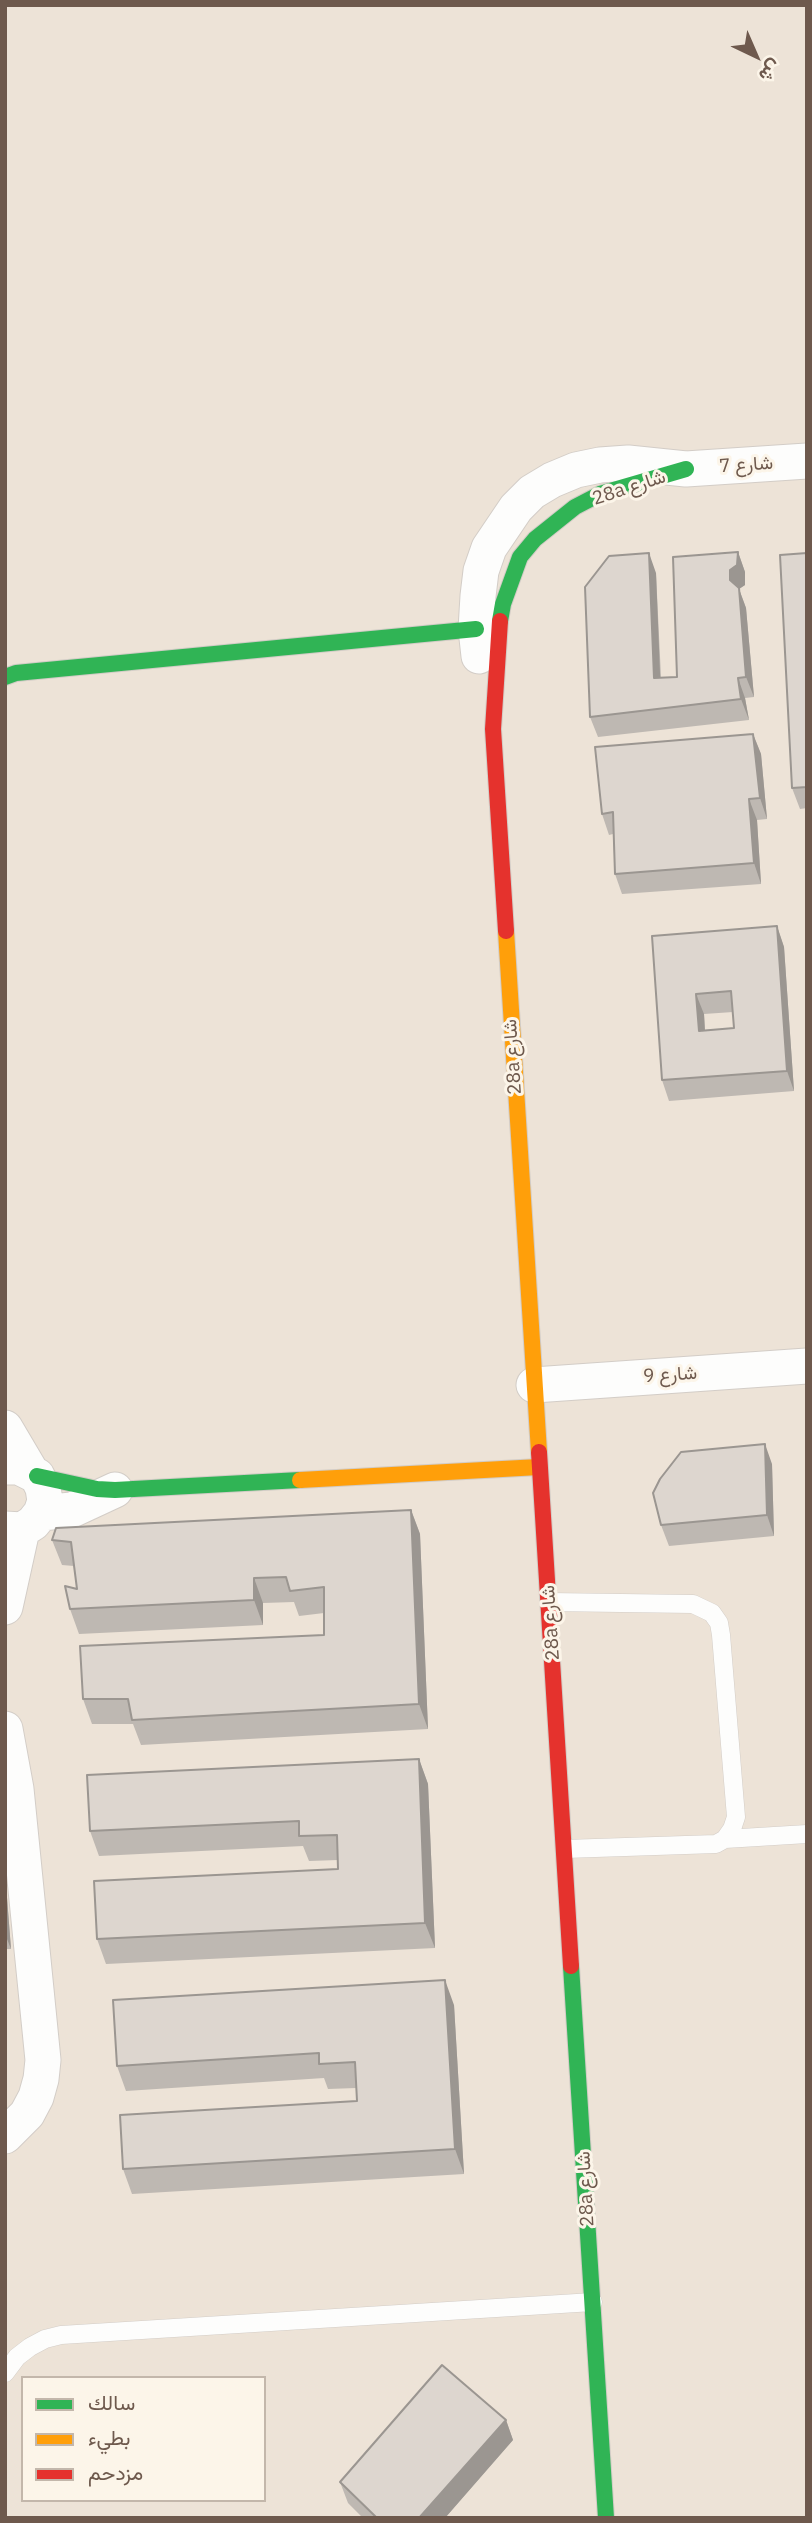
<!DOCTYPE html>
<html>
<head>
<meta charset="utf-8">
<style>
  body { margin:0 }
  #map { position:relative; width:812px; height:2523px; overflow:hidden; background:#f4f0e9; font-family:"IBM Plex Sans",Vazirmatn,sans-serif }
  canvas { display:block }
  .frame { position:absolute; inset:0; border:7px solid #6e594d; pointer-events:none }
  .legend { position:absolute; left:21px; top:2376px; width:245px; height:126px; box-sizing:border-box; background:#fcf5e9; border:2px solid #c3b7ab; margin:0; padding:9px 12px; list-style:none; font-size:21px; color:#6e594d }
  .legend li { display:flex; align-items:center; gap:14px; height:35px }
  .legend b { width:35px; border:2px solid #c3b7ab }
  .north { position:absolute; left:721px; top:21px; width:70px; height:70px; -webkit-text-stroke:5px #fcf5e9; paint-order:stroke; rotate:136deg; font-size:19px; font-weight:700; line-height:28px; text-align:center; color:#6e594d }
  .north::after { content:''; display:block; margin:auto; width:24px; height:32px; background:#6e594d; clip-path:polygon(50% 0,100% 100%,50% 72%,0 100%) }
</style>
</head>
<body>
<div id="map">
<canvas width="812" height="2523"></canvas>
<div class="frame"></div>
<ul class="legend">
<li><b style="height:9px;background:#30b455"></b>سالك</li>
<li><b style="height:9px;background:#ff9f0a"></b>بطيء</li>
<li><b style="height:9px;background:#e5322d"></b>مزدحم</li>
</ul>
<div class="north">ش</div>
</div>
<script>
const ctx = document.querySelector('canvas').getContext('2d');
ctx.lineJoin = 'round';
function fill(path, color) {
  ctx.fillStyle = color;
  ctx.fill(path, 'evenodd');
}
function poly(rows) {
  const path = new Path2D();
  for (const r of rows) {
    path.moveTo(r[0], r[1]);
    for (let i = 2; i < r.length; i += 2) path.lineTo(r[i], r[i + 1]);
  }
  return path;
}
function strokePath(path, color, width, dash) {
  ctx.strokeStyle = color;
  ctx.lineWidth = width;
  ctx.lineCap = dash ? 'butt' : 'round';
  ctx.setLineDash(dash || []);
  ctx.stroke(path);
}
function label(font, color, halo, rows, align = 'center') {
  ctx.font = font + ' "IBM Plex Sans",Vazirmatn,sans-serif';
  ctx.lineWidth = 6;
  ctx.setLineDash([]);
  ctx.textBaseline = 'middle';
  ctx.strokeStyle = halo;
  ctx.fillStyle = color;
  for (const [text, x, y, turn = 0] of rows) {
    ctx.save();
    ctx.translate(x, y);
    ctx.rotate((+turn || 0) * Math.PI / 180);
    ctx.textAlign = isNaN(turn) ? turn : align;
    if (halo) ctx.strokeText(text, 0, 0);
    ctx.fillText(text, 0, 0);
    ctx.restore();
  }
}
const residential = poly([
  [5,5,807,5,807,2518,5,2518],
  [23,2378,264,2378,264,2500,23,2500]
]);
const lane = poly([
  [549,1602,693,1604,712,1613,719,1623,721,1635,736,1817,732,1829,725,1839,716,1844,565,1849],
  [725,1839,807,1834],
  [5,2373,17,2357,30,2347,45,2339,61,2335,593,2302]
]);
const street = poly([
  [479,656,476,629,478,596,481,571,489,548,516,508,532,492,552,480,576,470,600,465,628,463,686,469,807,461],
  [534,1385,807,1366],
  [5,1428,31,1472],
  [5,1467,19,1467,37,1476,43,1488,45,1501,41,1513,33,1523,22,1530,5,1529],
  [41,1513,72,1510,115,1490],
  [5,1607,22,1530],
  [5,1729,16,1789,43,2060,41,2079,36,2097,27,2114,5,2136]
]);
const fast = poly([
  [500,621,503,604,520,557,535,539,575,507,600,494,686,469],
  [5,677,16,673,476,629],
  [37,1476,97,1489,115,1490,300,1480],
  [571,1966,606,2518]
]);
const slow = poly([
  [506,931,539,1452],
  [300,1480,539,1467]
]);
const jam = poly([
  [500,621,493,729,506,931],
  [539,1452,571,1966]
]);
const wall = poly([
  [738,552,745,572,745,585,739,589,746,608,754,697,745,698,749,720,598,737,590,717,656,573,661,677,677,677],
  [807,553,807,808,800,809,792,788],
  [753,734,761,754,767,819,757,820,761,884,622,894,615,874,613,834,609,835,602,814],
  [777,926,784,947,794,1091,669,1101,662,1080,652,936],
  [733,1012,734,1028,705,1030,704,1014],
  [772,1464,774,1536,669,1546,661,1525],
  [411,1510,420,1534,428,1729,141,1745,133,1724,92,1724,83,1699,324,1635,324,1613,299,1616,294,1602,263,1603,263,1625,79,1634,70,1609,77,1589,74,1566,62,1565,52,1540],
  [419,1759,428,1784,435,1948,106,1964,97,1939,338,1869,338,1860,309,1861,303,1846,99,1856,90,1831],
  [5,1872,11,1949,5,1949],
  [454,2005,464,2174,132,2194,123,2169,357,2101,356,2088,328,2089,324,2078,126,2091,117,2066],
  [506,2420,513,2440,445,2518,363,2518,348,2503,340,2482]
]);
const shadedWall = poly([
  [738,552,745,572,745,585,739,589,746,608,754,697,746,677,730,580,730,570],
  [649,553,656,573,661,698,654,678],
  [738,678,745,698,749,720,741,699],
  [753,734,761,754,767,819,760,798],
  [749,799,757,820,761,884,754,863],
  [777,926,784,947,794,1091,787,1071],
  [696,994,704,1014,706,1051,699,1031],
  [765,1444,772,1464,774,1536,767,1515],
  [411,1510,420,1534,428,1729,419,1704],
  [254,1578,263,1603,263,1625,254,1600],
  [419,1759,428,1784,435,1948,425,1923],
  [5,1872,11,1949,5,1934],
  [445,1980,454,2005,464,2174,455,2149],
  [506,2420,513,2440,445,2518,419,2518]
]);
const building = poly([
  [738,552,737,565,730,570,730,580,739,588,746,677,738,678,741,699,590,717,585,587,609,556,649,553,654,678,677,677,673,557,738,552],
  [807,553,807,787,792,788,780,555,807,553],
  [753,734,760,798,749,799,754,863,615,874,613,812,602,814,595,747,753,734],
  [777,926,787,1071,662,1080,652,936,777,926],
  [731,991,734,1028,699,1031,696,994,731,991],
  [765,1444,767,1515,661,1525,653,1493,660,1479,681,1452,765,1444],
  [411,1510,419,1704,132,1720,128,1699,83,1699,80,1646,324,1635,324,1587,290,1591,286,1577,254,1578,254,1600,70,1609,65,1586,77,1589,71,1542,52,1540,56,1528,411,1510],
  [419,1759,425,1923,97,1939,94,1881,338,1869,337,1835,299,1836,299,1821,90,1831,87,1775,419,1759],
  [445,1980,455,2149,123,2169,120,2115,357,2101,355,2062,319,2064,319,2053,117,2066,113,2000,445,1980],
  [442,2365,506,2420,419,2518,377,2518,340,2482,442,2365]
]);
const streetNames = [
  ["شارع 7",746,465,-4],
  ["28a شارع",629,488,-18],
  ["28a شارع",513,1057,-94],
  ["شارع 9",670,1375,-4],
  ["28a شارع",551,1623,-94],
  ["28a شارع",586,2189,-93]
];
fill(residential, '#ede3d7');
strokePath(lane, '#d3cdc7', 19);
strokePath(street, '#d3cdc7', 37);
strokePath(fast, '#d2ccc6', 18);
strokePath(slow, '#d2ccc6', 18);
strokePath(jam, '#d2ccc6', 18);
strokePath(lane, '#fdfdfc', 18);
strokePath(street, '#fdfdfc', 35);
strokePath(fast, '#30b455', 16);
strokePath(slow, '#ff9f0a', 16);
strokePath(jam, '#e5322d', 16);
fill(wall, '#beb8b2');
fill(shadedWall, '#9b9691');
fill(building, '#ddd6cf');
strokePath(building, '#9b9691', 2);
label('19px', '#6e594d', '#fcf5e9', streetNames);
</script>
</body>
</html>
